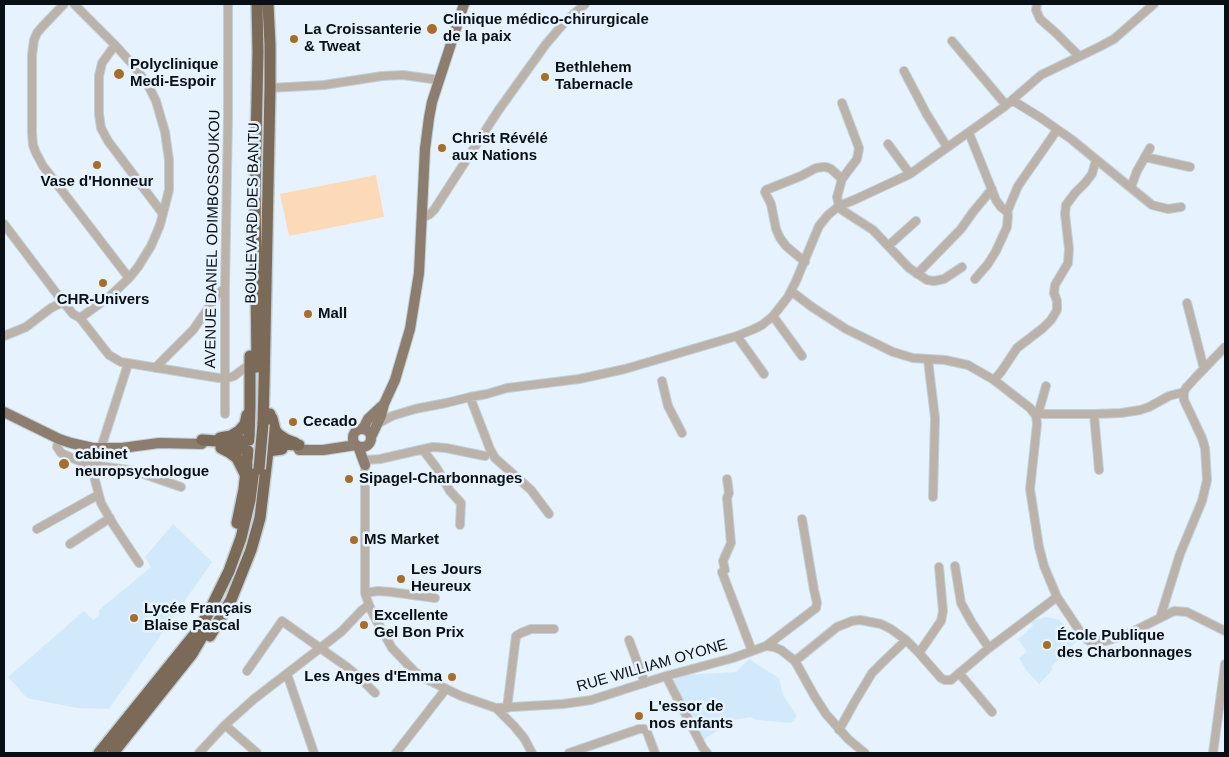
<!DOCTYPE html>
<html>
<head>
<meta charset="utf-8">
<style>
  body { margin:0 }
  #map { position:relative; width:1229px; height:757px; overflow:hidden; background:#e6f3fe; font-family:Arial,sans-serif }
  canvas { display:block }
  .frame { position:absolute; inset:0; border:5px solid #081015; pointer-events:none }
</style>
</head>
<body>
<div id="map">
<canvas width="1229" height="757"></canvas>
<div class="frame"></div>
</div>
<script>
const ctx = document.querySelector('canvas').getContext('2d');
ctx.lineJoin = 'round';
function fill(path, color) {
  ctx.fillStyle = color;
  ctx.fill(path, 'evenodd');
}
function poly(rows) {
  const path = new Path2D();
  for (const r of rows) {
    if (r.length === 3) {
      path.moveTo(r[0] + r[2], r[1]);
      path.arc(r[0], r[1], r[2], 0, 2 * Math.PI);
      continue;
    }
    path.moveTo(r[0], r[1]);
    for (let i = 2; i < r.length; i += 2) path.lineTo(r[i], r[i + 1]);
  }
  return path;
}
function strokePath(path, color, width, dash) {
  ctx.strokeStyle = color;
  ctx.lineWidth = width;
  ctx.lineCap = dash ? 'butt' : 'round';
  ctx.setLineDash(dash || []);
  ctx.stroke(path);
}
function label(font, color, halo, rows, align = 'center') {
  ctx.font = font + ' Arial,sans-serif';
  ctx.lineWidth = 5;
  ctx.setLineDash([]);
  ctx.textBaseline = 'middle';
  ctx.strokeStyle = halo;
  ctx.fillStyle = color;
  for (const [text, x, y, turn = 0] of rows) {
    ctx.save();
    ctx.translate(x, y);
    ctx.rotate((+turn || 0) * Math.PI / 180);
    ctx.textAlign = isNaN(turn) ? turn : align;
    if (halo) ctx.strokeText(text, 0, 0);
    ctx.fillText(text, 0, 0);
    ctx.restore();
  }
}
const built = poly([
  [173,524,212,562,109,709,77,708,27,698,8,677,84,611,93,620,99,615,99,610,151,567,145,557],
  [1045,617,1058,619,1079,639,1051,667,1053,669,1039,684,1027,671,1019,658,1027,652,1018,639,1033,626,1031,622],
  [749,659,779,678,783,695,797,716,791,723,757,720,750,717,733,720,702,741,671,681,683,675,736,672]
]);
const green = poly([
  [376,175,384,217,289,236,280,194]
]);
const minor = poly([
  [64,4,42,27,37,33,34,40,32,55,32,133,33,145,36,153,43,166,129,278],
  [1037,4,1036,10,1040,19,1057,34,1079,56],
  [952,41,1006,105],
  [115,45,102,63,99,76,99,114,101,128,108,141,163,214],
  [904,71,926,113,947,147],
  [270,88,324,85,382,76,403,75,439,80],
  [1012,100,1041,118,1071,139,1152,205,1168,209,1181,207],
  [842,103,859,148,857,159,842,179,837,197,839,206,842,210,873,230,909,268,927,280,934,281,944,279,962,267],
  [969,133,996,200,1001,207,1007,212,1008,215,1007,227,996,251,988,264,975,279],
  [888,144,910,174],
  [1145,157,1190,167],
  [1131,187,1137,171,1150,148],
  [1007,212,1018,186,1057,130],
  [421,219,430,214,434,210,498,111,546,44,565,22,585,4],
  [4,224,60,298,73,314,80,318,109,297,129,278,138,267,151,246,160,225,169,190,169,160,165,132,156,101,148,85,134,66,115,45,74,4],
  [888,246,916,221],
  [805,262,786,246,780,238,776,229,771,204,765,192,766,190,801,176,816,168,823,167,826,167,831,169,842,179],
  [917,274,961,229,973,212,992,189],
  [791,291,812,307,846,329,893,352,913,358,945,360,968,365,994,380,1030,408,1036,416,1037,424,1030,489,1039,547,1044,566,1057,597,1083,636,1089,641,1106,641,1126,635,1174,611,1187,612,1225,631],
  [1187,303,1204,369],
  [773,316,802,356],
  [80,318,109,355,121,362,225,379,234,376,250,364],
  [4,336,26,327,51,308,63,302],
  [737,336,764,374],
  [928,360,935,418,933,497],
  [155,368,193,330,218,294,225,288],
  [994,380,1001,372,1017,348,1043,328,1051,320,1057,310,1057,301,1054,293,1055,285,1068,263,1069,249,1065,214,1066,205,1075,193,1085,183,1092,174,1096,160],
  [662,381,668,406,682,433],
  [1184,392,1186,388,1196,377,1225,347],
  [470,397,490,449,495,458,531,490,549,514],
  [225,414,225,288,228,117,228,4],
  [1038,414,1046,386],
  [1094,414,1099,470],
  [1036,416,1038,414,1094,414,1121,413,1140,410,1149,407,1169,396,1184,392],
  [377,424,392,416,415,409,446,403,470,397,487,394,507,388,579,379,625,369,737,336,754,329,762,325,773,316,788,297,796,281,811,245,819,226,828,215,839,206,854,200,910,174,1004,107,1041,75,1101,46,1114,39,1154,4],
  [59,439,57,447,61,453,86,464,135,471,181,487],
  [101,448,128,364],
  [423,450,436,467,450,491,461,503,460,525],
  [366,460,380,459,433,447,446,448,485,456],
  [91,465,101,503,113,524,139,563],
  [365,465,365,593,369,605,374,616,392,648,415,672,426,679,461,696,496,708,563,704,591,700,666,676,733,658,766,646,774,647,781,650,795,661,815,697,826,714,848,739,865,753],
  [727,479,729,493,727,498,731,543,723,561,725,570,722,572,752,651],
  [37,529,98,495],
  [70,544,110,518],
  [955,566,961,603,972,623,989,648],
  [365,593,378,591,391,592,435,598],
  [1160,618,1180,554,1202,501,1207,480,1205,448,1202,438,1184,400,1184,392],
  [629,640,645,683],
  [766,646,816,608,817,603,814,590,802,519],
  [919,653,941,621,943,611,939,567],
  [795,661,837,627,852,621,860,620,881,624,891,629,906,640,919,653,941,678,945,680,951,680,989,648,1057,597],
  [247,671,282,621,347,667,358,676,375,693],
  [959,673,992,712],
  [287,674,314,753],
  [666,676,703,748,707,753],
  [496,708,514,726,524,738,532,753],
  [507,708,516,636,521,633,531,629,554,629],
  [225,725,257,753],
  [839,730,854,703,872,673,882,663,906,640],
  [199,753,225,725,254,699,341,632,362,610,369,605],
  [396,753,445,690],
  [569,753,639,729,644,729,647,732,655,753],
  [1213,753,1225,664]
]);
const major = poly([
  [4,412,59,439,71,443,93,448,122,448,159,443,202,444],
  [362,438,9],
  [363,429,368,419,383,405],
  [371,437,381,416,384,404,395,380,410,329,419,273,425,149,429,118,432,102,464,4],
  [358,446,365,465],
  [299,450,323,450,356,445]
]);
const highway = poly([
  [257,4,258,52,255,187,257,367],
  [270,414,268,442,280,444,299,445],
  [272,418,275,430,278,434,287,440,295,443],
  [263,424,264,385,270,88,270,45,268,4],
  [220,438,231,436,239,431,245,424,247,415],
  [202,440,232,442,249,440,250,406,250,356],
  [230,446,240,448,248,451,244,489,237,523],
  [221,448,229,452,237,458,245,474],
  [210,636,231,600,251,550,260,518,268,451,282,449],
  [99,753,195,634,208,614,229,571,241,538,250,500,254,469],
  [113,753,192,654,209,625]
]);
const highwayBridge = poly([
  [259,469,263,424]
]);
const markers = [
  [432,29,6,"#a66d2b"],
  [294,39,5,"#a66d2b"],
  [119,74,6,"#a66d2b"],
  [545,77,5,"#a66d2b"],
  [442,148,5,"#a66d2b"],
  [97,165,5,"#a66d2b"],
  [103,283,5,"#a66d2b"],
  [308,314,5,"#a66d2b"],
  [293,422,5,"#a66d2b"],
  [64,464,6,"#a66d2b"],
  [349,479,5,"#a66d2b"],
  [354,540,5,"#a66d2b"],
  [401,579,5,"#a66d2b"],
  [134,618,5,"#a66d2b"],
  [364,625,5,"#a66d2b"],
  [1047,645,5,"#a66d2b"],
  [452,677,5,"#a66d2b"],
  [639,716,5,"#a66d2b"]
];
const poiNames = [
  ["Clinique médico-chirurgicale",443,20],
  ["de la paix",443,37],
  ["La Croissanterie",304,30],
  ["& Tweat",304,47],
  ["Polyclinique",130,65],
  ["Medi-Espoir",130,82],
  ["Bethlehem",555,68],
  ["Tabernacle",555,85],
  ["Christ Révélé",452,139],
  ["aux Nations",452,156],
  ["Vase d'Honneur",97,182,"center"],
  ["CHR-Univers",103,300,"center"],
  ["Mall",318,314],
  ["Cecado",303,422],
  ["cabinet",75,455],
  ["neuropsychologue",75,472],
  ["Sipagel-Charbonnages",359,479],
  ["MS Market",364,540],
  ["Les Jours",411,570],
  ["Heureux",411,587],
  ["Lycée Français",144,609],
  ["Blaise Pascal",144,626],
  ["Excellente",374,616],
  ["Gel Bon Prix",374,633],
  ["École Publique",1057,636],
  ["des Charbonnages",1057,653],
  ["Les Anges d'Emma",442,677,"right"],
  ["L'essor de",649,707],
  ["nos enfants",649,724]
];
const streetNames = [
  ["BOULEVARD DES BANTU",253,213,-89],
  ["AVENUE DANIEL ODIMBOSSOUKOU",213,239,-89],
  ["RUE WILLIAM OYONE",652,666,-16]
];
fill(built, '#d1e9fa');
fill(green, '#fcdab8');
strokePath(minor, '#c2cfd9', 10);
strokePath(major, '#c2cfd9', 12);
strokePath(highway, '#c2cfd9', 14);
strokePath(minor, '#bbb2aa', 8);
strokePath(major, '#8c7d6f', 10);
strokePath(highway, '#7c6a59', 11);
strokePath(highwayBridge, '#c2cfd9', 14, []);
strokePath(highwayBridge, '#7c6a59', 11);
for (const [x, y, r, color] of markers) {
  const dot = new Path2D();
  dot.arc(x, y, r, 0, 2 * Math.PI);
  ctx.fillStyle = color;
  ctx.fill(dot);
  strokePath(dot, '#e6f3fe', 2);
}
label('bold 15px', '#081015', '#e6f3fe', poiNames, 'left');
label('15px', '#081015', '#e6f3fe', streetNames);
</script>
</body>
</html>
